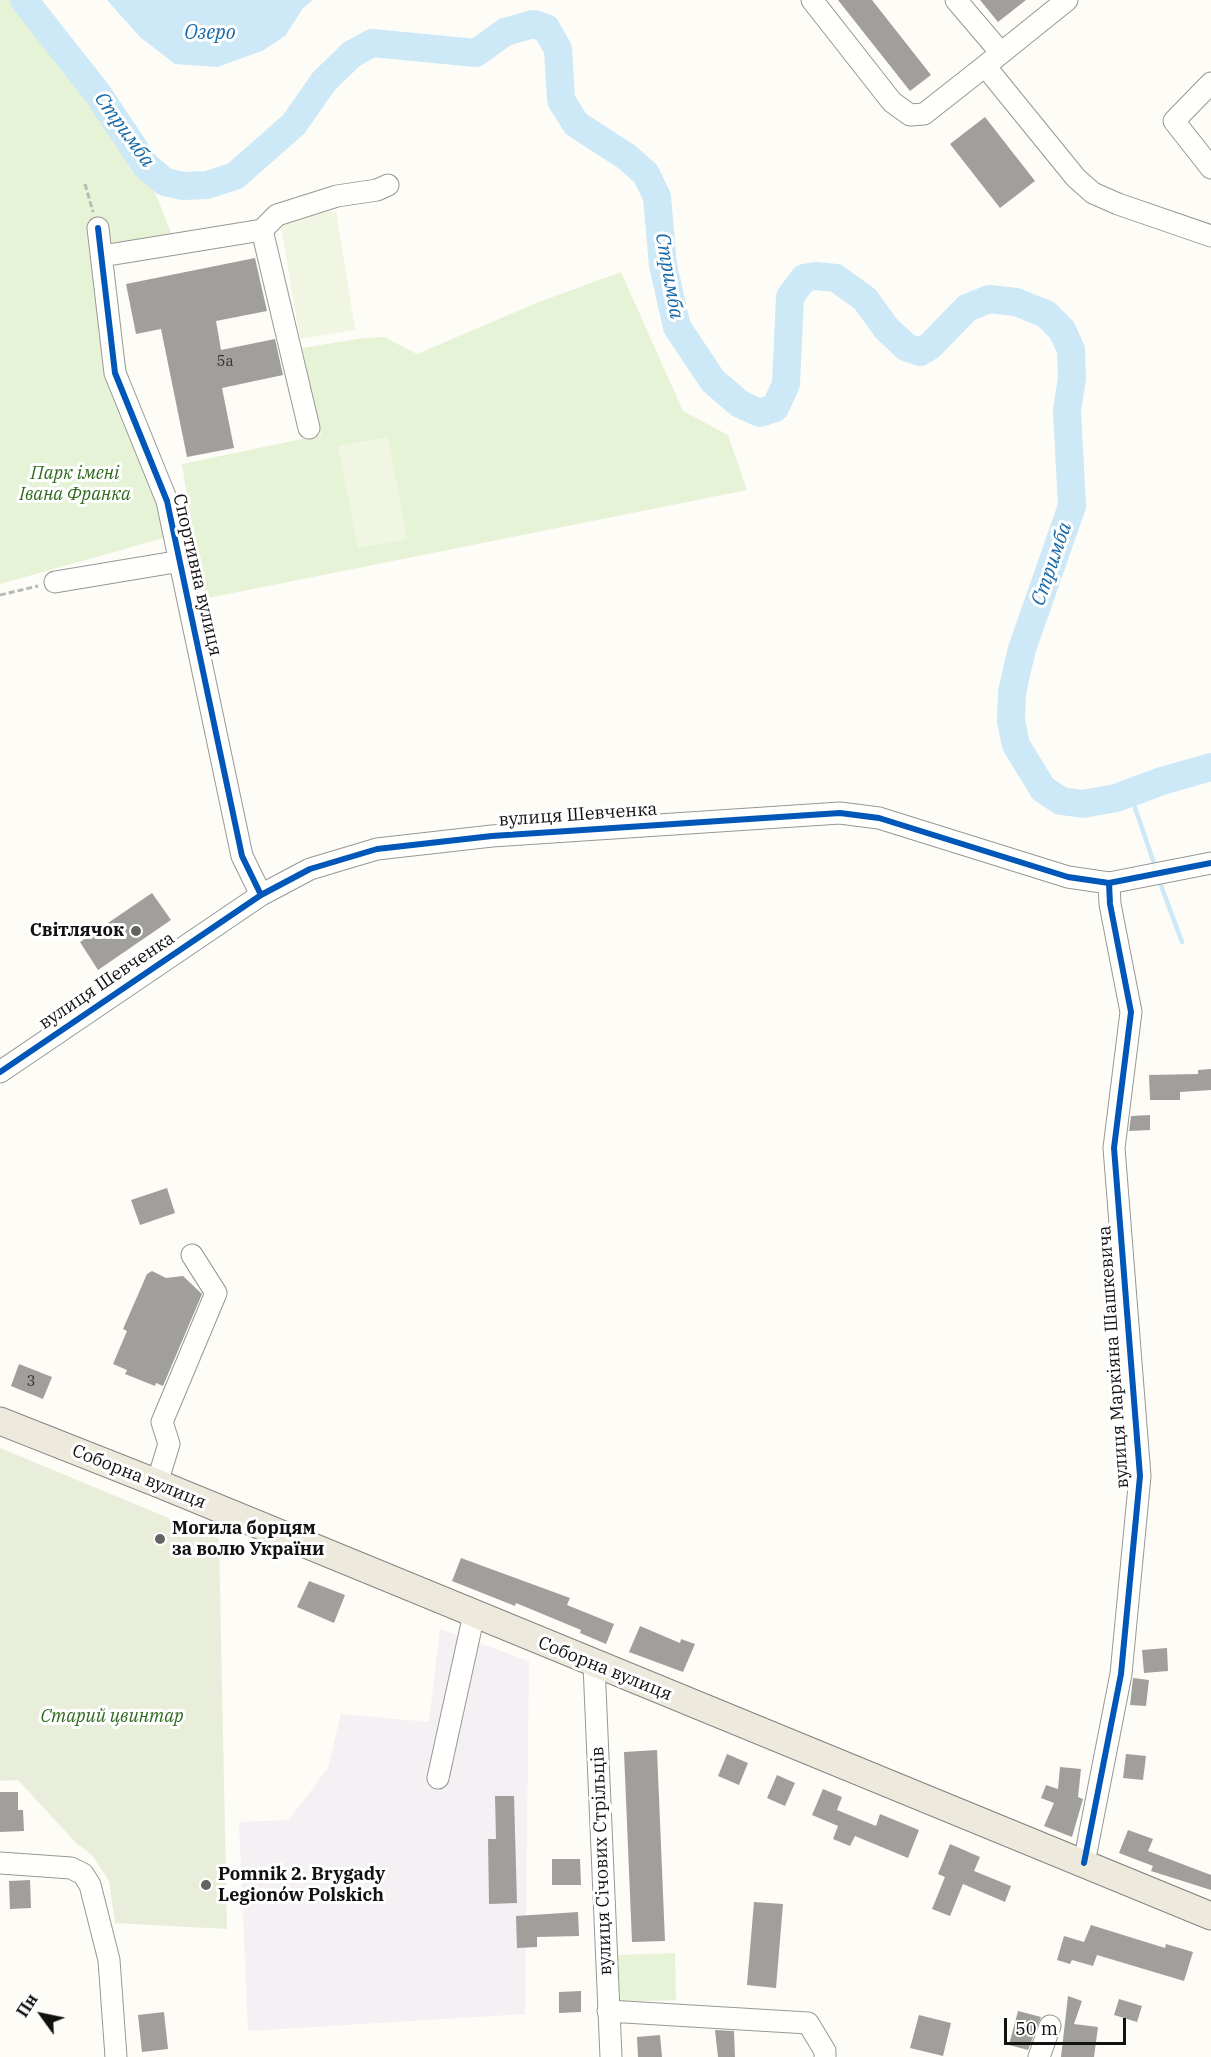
<!DOCTYPE html>
<html>
<head>
<meta charset="utf-8">
<style>
  body { margin:0 }
  #map { position:relative; width:1211px; height:2057px; overflow:hidden; background:#fdfcf7; font-family:"IBM Plex Serif",serif }
  canvas { display:block }
  .north { position:absolute; left:12px; top:1985px; width:60px; height:60px; -webkit-text-stroke:4px #fff; paint-order:stroke; rotate:303deg; font-size:16px; font-weight:700; line-height:24px; text-align:center; color:#111 }
  .north::after { content:''; display:block; margin:auto; width:21px; height:27px; background:#111; clip-path:polygon(50% 0,100% 100%,50% 72%,0 100%) }
  .scale { position:absolute; left:1004px; top:2018px; width:122px; height:27px; box-sizing:border-box; border:3px solid #111; border-top:0; padding-left:8px; font-size:18px; line-height:21px; white-space:nowrap; color:#111; -webkit-text-stroke:4px #fff; paint-order:stroke }
</style>
</head>
<body>
<div id="map">
<canvas width="1211" height="2057"></canvas>
<div class="north">Пн</div>
<div class="scale">50 m</div>
</div>
<script>
const ctx = document.querySelector('canvas').getContext('2d');
ctx.lineJoin = 'round';
function fill(path, color) {
  ctx.fillStyle = color;
  ctx.fill(path, 'evenodd');
}
function poly(rows) {
  const path = new Path2D();
  for (const r of rows) {
    path.moveTo(r[0], r[1]);
    for (let i = 2; i < r.length; i += 2) path.lineTo(r[i], r[i + 1]);
  }
  return path;
}
function strokePath(path, color, width, dash) {
  ctx.strokeStyle = color;
  ctx.lineWidth = width;
  ctx.lineCap = dash ? 'butt' : 'round';
  ctx.setLineDash(dash || []);
  ctx.stroke(path);
}
function label(font, color, halo, rows, align = 'center') {
  ctx.font = font + ' "IBM Plex Serif",serif';
  ctx.lineWidth = 6;
  ctx.setLineDash([]);
  ctx.textBaseline = 'middle';
  ctx.strokeStyle = halo;
  ctx.fillStyle = color;
  for (const [text, x, y, turn = 0] of rows) {
    ctx.save();
    ctx.translate(x, y);
    ctx.rotate((+turn || 0) * Math.PI / 180);
    ctx.textAlign = isNaN(turn) ? turn : align;
    if (halo) ctx.strokeText(text, 0, 0);
    ctx.fillText(text, 0, 0);
    ctx.restore();
  }
}
const industrial = poly([
  [440,1629,529,1661,525,2014,248,2031,239,1822,289,1820,328,1768,341,1714,429,1722]
]);
const green = poly([
  [0,0,35,0,141,157,172,235,101,250,164,538,0,584],
  [621,272,683,411,728,435,747,490,203,599,182,464,321,435,302,348,363,338,384,337,417,354,539,302],
  [675,1953,676,2000,620,2002,618,1955]
]);
const cemetery = poly([
  [0,1448,219,1539,227,1929,115,1923,109,1881,92,1855,76,1843,18,1780,0,1781]
]);
const pitch = poly([
  [336,211,355,330,300,339,280,220],
  [388,437,407,539,358,548,338,446]
]);
const water = poly([
  [107,0,313,0,303,8,285,36,262,51,217,67,175,64,140,37]
]);
const stream = poly([
  [1130,793,1156,869],
  [1159,880,1182,942]
]);
const river = poly([
  [24,0,98,94,146,166,165,182,183,186,207,185,235,176,294,124,324,81,352,54,372,43,476,53,505,32,533,24,546,28,558,49,561,100,576,124,627,157,646,174,657,197,663,265,677,327,713,381,740,404,760,413,775,408,786,384,790,297,804,278,816,276,836,278,865,299,886,328,906,347,920,352,930,346,967,308,989,299,1016,302,1046,314,1062,330,1071,350,1072,378,1067,410,1072,506,1022,649,1012,692,1011,721,1016,745,1043,789,1061,801,1083,804,1116,798,1162,781,1211,767]
]);
const building = poly([
  [838,0,872,0,931,75,910,91],
  [980,0,1026,0,998,22],
  [985,117,1035,181,1000,208,950,144],
  [255,258,267,311,216,321,221,350,275,339,283,375,222,388,234,448,187,457,161,329,136,334,126,284],
  [152,893,171,920,98,970,80,942],
  [1211,1069,1211,1090,1180,1092,1180,1100,1150,1100,1149,1075,1198,1074,1198,1070],
  [1150,1115,1150,1130,1129,1131,1131,1116],
  [167,1188,175,1213,140,1225,131,1200],
  [152,1271,166,1278,183,1276,202,1294,163,1386,156,1383,155,1386,125,1374,127,1370,113,1364,127,1331,123,1329,147,1274],
  [19,1364,52,1377,43,1399,11,1386],
  [461,1558,570,1598,567,1605,614,1624,606,1644,580,1633,581,1630,516,1603,515,1606,452,1581],
  [309,1581,345,1595,334,1623,297,1607],
  [640,1626,680,1643,681,1639,695,1644,683,1672,629,1652],
  [1167,1648,1168,1671,1144,1673,1142,1650],
  [1133,1678,1149,1680,1146,1706,1130,1705],
  [657,1750,665,1941,632,1942,624,1752],
  [727,1754,748,1763,739,1785,718,1776],
  [1126,1754,1146,1756,1143,1780,1123,1778],
  [1060,1767,1081,1769,1078,1797,1083,1799,1072,1837,1044,1826,1054,1803,1041,1798,1046,1785,1058,1789],
  [777,1775,795,1783,785,1806,767,1798],
  [823,1789,842,1797,837,1810,876,1826,880,1814,919,1830,908,1858,855,1836,850,1846,833,1839,838,1826,812,1815],
  [0,1792,18,1792,18,1810,23,1810,24,1831,0,1832],
  [495,1796,514,1796,517,1903,489,1904,488,1839,496,1839],
  [1128,1830,1153,1839,1148,1851,1211,1875,1211,1890,1151,1871,1153,1866,1119,1853],
  [950,1844,980,1857,974,1871,1011,1886,1005,1902,963,1884,950,1916,932,1909,945,1877,938,1874],
  [552,1859,580,1859,581,1885,552,1885],
  [30,1880,31,1908,10,1909,9,1881],
  [754,1902,783,1904,776,1988,747,1985],
  [578,1912,579,1936,537,1937,537,1947,517,1948,516,1916],
  [1091,1925,1165,1948,1166,1944,1193,1952,1184,1981,1097,1955,1093,1966,1072,1960,1070,1964,1057,1960,1064,1936,1084,1942],
  [581,1991,581,2012,559,2013,559,1992],
  [1068,1996,1082,2001,1074,2024,1098,2027,1094,2057,1061,2057],
  [1119,1999,1142,2006,1137,2022,1114,2015],
  [1018,2011,1041,2017,1028,2050,1009,2045],
  [164,2012,168,2049,142,2052,138,2015],
  [919,2015,951,2023,943,2056,910,2048],
  [715,2030,734,2031,735,2057,718,2057],
  [660,2035,662,2057,638,2057,637,2037]
]);
const path = poly([
  [85,184,93,212],
  [0,595,38,586]
]);
const minor = poly([
  [812,0,892,102,910,115,924,114,985,66,1076,178,1093,193,1118,204,1211,236],
  [956,0,1001,53],
  [985,66,1067,0],
  [1211,83,1174,121,1211,168],
  [98,228,115,373,167,501,242,856,261,895],
  [262,230,309,428],
  [102,256,262,230,277,215,337,196,377,190,388,185],
  [55,582,181,561],
  [0,1072,261,895,310,869,377,849,492,836,840,813,879,818,1068,877,1109,883,1211,863],
  [157,1483,169,1444,162,1422,216,1293,192,1255],
  [594,1665,611,2057],
  [438,1778,474,1614],
  [0,1863,71,1868,83,1874,90,1885,109,1960,116,2057],
  [1084,1863,1121,1674,1140,1476,1114,1148,1131,1012,1110,904,1109,883],
  [608,2011,808,2023,825,2051,825,2057],
  [1039,2057,1050,2026]
]);
const major = poly([
  [0,1421,157,1483,1211,1916]
]);
const cycleway = poly([
  [98,228,115,373,167,501,242,856,261,895],
  [0,1072,261,895,310,869,377,849,492,836,840,813,879,818,1068,877,1109,883,1211,863],
  [1084,1863,1121,1674,1140,1476,1114,1148,1131,1012,1110,904,1109,883]
]);
const markers = [
  [136,931,6,"#646362"],
  [160,1539,6,"#646362"],
  [206,1885,6,"#646362"]
];
const numberNames = [
  ["5а",225,362],
  ["3",31,1382]
];
const parkNames = [
  ["Парк імені",75,474],
  ["Івана Франка",75,495],
  ["Старий цвинтар",112,1717]
];
const streetNames = [
  ["Спортивна вулиця",197,575,77],
  ["вулиця Шевченка",578,815,-4],
  ["вулиця Шевченка",107,981,-34],
  ["вулиця Маркіяна Шашкевича",1114,1357,-94],
  ["Соборна вулиця",139,1477,22],
  ["Соборна вулиця",605,1669,22],
  ["вулиця Січових Стрільців",602,1861,-92]
];
const poiNames = [
  ["Світлячок",124,931,"right"],
  ["Могила борцям",172,1529],
  ["за волю України",172,1550],
  ["Pomnik 2. Brygady",218,1875],
  ["Legionów Polskich",218,1896]
];
const waterNames = [
  ["Озеро",210,33],
  ["Стримба",124,130,54],
  ["Стримба",669,276,80],
  ["Стримба",1052,564,-71]
];
fill(industrial, '#f5f0f3');
fill(green, '#e7f3d7');
fill(cemetery, '#e9eedb');
fill(pitch, '#f0f6e1');
fill(water, '#cde8f7');
strokePath(stream, '#cde8f7', 4.5);
strokePath(river, '#cde8f7', 28);
fill(building, '#a19f9c');
strokePath(minor, '#979795', 23);
strokePath(major, '#858482', 29);
strokePath(path, '#b9b9b8', 3, [6, 3]);
strokePath(minor, '#fffffe', 21);
strokePath(major, '#ede9dc', 27);
strokePath(cycleway, '#0057b8', 6);
for (const [x, y, r, color] of markers) {
  const dot = new Path2D();
  dot.arc(x, y, r, 0, 2 * Math.PI);
  ctx.fillStyle = color;
  ctx.fill(dot);
  strokePath(dot, '#fff', 2);
}
label('15px', '#353434', null, numberNames);
label('italic 18px', '#2f6b1f', '#fff', parkNames);
label('18px', '#111', '#fff', streetNames);
label('bold 18px', '#111', '#fff', poiNames, 'left');
label('italic 20px', '#1768a6', '#fff', waterNames);
</script>
</body>
</html>
